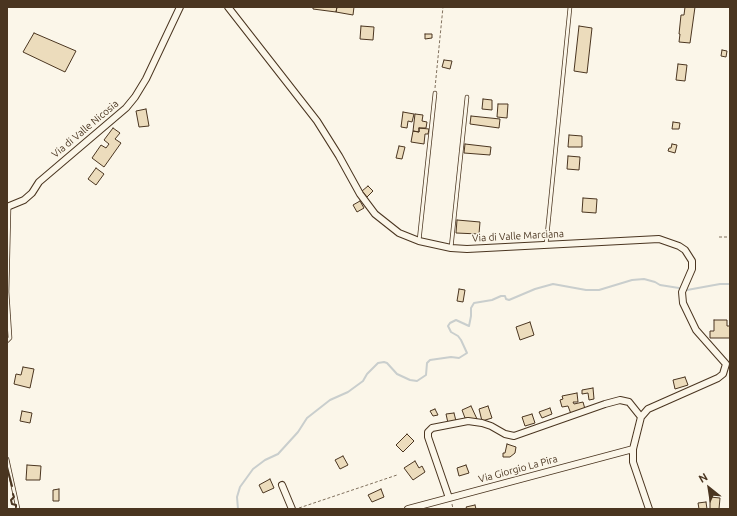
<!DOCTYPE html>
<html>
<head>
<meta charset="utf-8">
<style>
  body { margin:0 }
  #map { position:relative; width:737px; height:516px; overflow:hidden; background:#fbf6e9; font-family:Ubuntu,sans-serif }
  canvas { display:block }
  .frame { position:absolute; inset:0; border:8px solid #4a3520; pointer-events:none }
  .north { position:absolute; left:689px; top:468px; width:40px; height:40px; -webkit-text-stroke:3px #fbf6e9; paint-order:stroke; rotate:330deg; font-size:11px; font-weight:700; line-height:16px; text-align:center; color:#4a3520 }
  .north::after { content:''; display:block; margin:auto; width:14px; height:18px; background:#4a3520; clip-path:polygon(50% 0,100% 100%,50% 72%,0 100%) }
</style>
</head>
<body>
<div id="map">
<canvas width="737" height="516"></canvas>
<div class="frame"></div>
<div class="north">N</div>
</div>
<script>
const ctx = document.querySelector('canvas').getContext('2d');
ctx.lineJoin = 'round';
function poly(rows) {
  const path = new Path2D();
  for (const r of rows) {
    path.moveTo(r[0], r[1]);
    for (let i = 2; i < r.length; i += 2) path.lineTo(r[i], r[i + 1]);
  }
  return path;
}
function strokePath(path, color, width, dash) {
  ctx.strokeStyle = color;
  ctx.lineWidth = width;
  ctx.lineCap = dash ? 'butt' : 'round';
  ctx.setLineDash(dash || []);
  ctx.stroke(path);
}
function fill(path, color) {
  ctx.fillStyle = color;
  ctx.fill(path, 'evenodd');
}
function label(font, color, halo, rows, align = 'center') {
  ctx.font = font + ' Ubuntu,sans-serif';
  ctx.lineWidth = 3;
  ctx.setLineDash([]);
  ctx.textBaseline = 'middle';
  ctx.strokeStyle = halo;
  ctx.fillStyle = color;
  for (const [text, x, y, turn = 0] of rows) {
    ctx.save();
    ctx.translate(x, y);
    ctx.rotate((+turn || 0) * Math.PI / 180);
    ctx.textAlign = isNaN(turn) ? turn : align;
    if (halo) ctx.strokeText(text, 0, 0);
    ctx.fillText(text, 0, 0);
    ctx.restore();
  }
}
const stream = poly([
  [687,290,720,284,730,284],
  [238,509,237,497,240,487,253,469,265,460,278,454,298,432,307,418,330,400,348,392,363,381,367,374,378,363,384,362,387,363,397,374,410,380,417,381,426,375,427,363,430,360,451,357,459,358,467,353,461,340,458,336,451,332,448,326,450,323,456,320,469,326,471,316,471,308,474,303,492,300,501,296,505,296,506,299,509,300,535,289,553,284,586,290,599,290,632,280,644,279,655,282,660,285,679,288]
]);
const building = poly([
  [313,7,337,7,336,12,313,9,313,7],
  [337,7,354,7,353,15,336,12,337,7],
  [685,7,695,7,690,43,679,42,680,34,679,34,681,15,684,15,685,7],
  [361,26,374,27,373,40,360,39,361,26],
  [579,26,592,28,587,73,574,71,579,26],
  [34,33,76,51,65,72,23,52,34,33],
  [425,34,432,34,432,38,425,39,425,34],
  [722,50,727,51,726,57,721,56,722,50],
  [444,60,452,61,450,69,442,67,444,60],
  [678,64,687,65,685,81,676,80,678,64],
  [483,99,492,100,492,110,482,109,483,99],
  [498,104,508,104,507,118,497,117,498,104],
  [146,109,149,126,139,127,136,111,146,109],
  [403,112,414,114,412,122,408,121,407,128,401,127,403,112],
  [415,114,423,115,422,121,427,122,426,128,419,128,419,132,413,131,415,114],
  [471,116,500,119,499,128,470,124,471,116],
  [673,122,680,123,679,129,672,129,673,122],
  [113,128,120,133,115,139,121,143,104,167,92,158,101,145,106,148,109,144,104,140,113,128],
  [419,128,429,129,428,134,425,134,424,144,411,142,413,131,419,132,419,128],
  [569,135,582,136,582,147,568,147,569,135],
  [465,144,491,147,490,155,464,153,465,144],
  [672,144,677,145,675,153,668,151,669,148,671,148,672,144],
  [399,146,405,147,402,159,396,158,399,146],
  [568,156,580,157,579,170,567,169,568,156],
  [96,168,104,174,96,185,88,179,96,168],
  [368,186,373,191,367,197,362,191,368,186],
  [583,198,597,199,596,213,582,212,583,198],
  [360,201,364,208,357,212,353,205,360,201],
  [457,220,480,222,479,234,456,233,457,220],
  [459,289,465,290,463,302,457,301,459,289],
  [714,320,727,320,727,326,730,326,730,338,710,338,710,331,714,331,714,320],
  [530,322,534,335,520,340,516,327,530,322],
  [23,367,34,369,30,388,14,384,16,374,21,375,23,367],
  [685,377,688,385,675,389,673,380,685,377],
  [593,388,594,399,589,400,588,393,582,394,582,390,593,388],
  [577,393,578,402,573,402,574,404,583,402,585,409,571,414,568,406,562,407,560,400,563,399,562,396,577,393],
  [471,406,477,419,465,418,462,410,471,406],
  [488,406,492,418,482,421,479,409,488,406],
  [550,408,552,414,542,418,539,412,550,408],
  [435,409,438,415,433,416,430,411,435,409],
  [22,411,32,413,30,423,20,421,22,411],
  [454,413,456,421,448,423,446,414,454,413],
  [532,414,535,423,525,426,522,417,532,414],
  [407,434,414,441,403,452,396,445,407,434],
  [507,444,516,447,515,453,510,457,503,457,503,453,505,453,507,444],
  [343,456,348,465,340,469,335,460,343,456],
  [415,461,419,468,422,466,425,472,413,480,404,468,415,461],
  [27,465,41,466,40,480,26,480,27,465],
  [466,465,469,473,459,476,457,468,466,465],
  [270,479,274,488,263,493,259,485,270,479],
  [59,489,59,501,53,501,53,490,59,489],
  [381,489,384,497,372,502,368,495,381,489],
  [710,497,720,498,719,509,710,509,710,497],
  [706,502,707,509,699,509,698,503,706,502],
  [475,505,476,509,467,509,466,507,475,505]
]);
const path = poly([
  [435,88,443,7],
  [719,237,730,237],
  [452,504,453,509],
  [299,508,397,475]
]);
const lane = poly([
  [419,241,435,93],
  [546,245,570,7],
  [451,248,467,97],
  [7,341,10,338,7,292,9,206],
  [7,459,18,509]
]);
const street = poly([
  [228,7,317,121,339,156,360,194,375,214,399,233,419,241,451,248,467,249,659,239,679,246,685,250,692,261,692,269,682,292,683,303,696,330,726,364,723,374,718,378,648,409,641,417,633,449,633,462,649,509],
  [7,207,24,200,32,193,39,182,126,108,135,97,146,79,180,7],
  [282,485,292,509],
  [449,498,428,437,428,432,432,428,468,421,482,423,491,426,505,434,514,436,605,404,620,400,629,402,641,417],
  [408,509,633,449]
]);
const wall = poly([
  [7,467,12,486],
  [13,494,14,497,11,500,12,504,16,505,16,507]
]);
const streetNames = [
  ["Via di Valle Nicosia",85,129,-40],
  ["Via di Valle Marciana",518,236,-3],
  ["Via Giorgio La Pira",518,469,-15]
];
strokePath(stream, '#c9cecd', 2);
fill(building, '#ecdcbc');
strokePath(building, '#4a3520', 1);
strokePath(lane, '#4a3520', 4.5);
strokePath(street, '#4a3520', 8);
strokePath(path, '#7f6f5c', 1, [3, 2]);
strokePath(lane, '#fbf6e9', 3);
strokePath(street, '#fbf6e9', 6);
strokePath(wall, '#4a3520', 2);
label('10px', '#4a3520', '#fbf6e9', streetNames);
</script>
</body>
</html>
